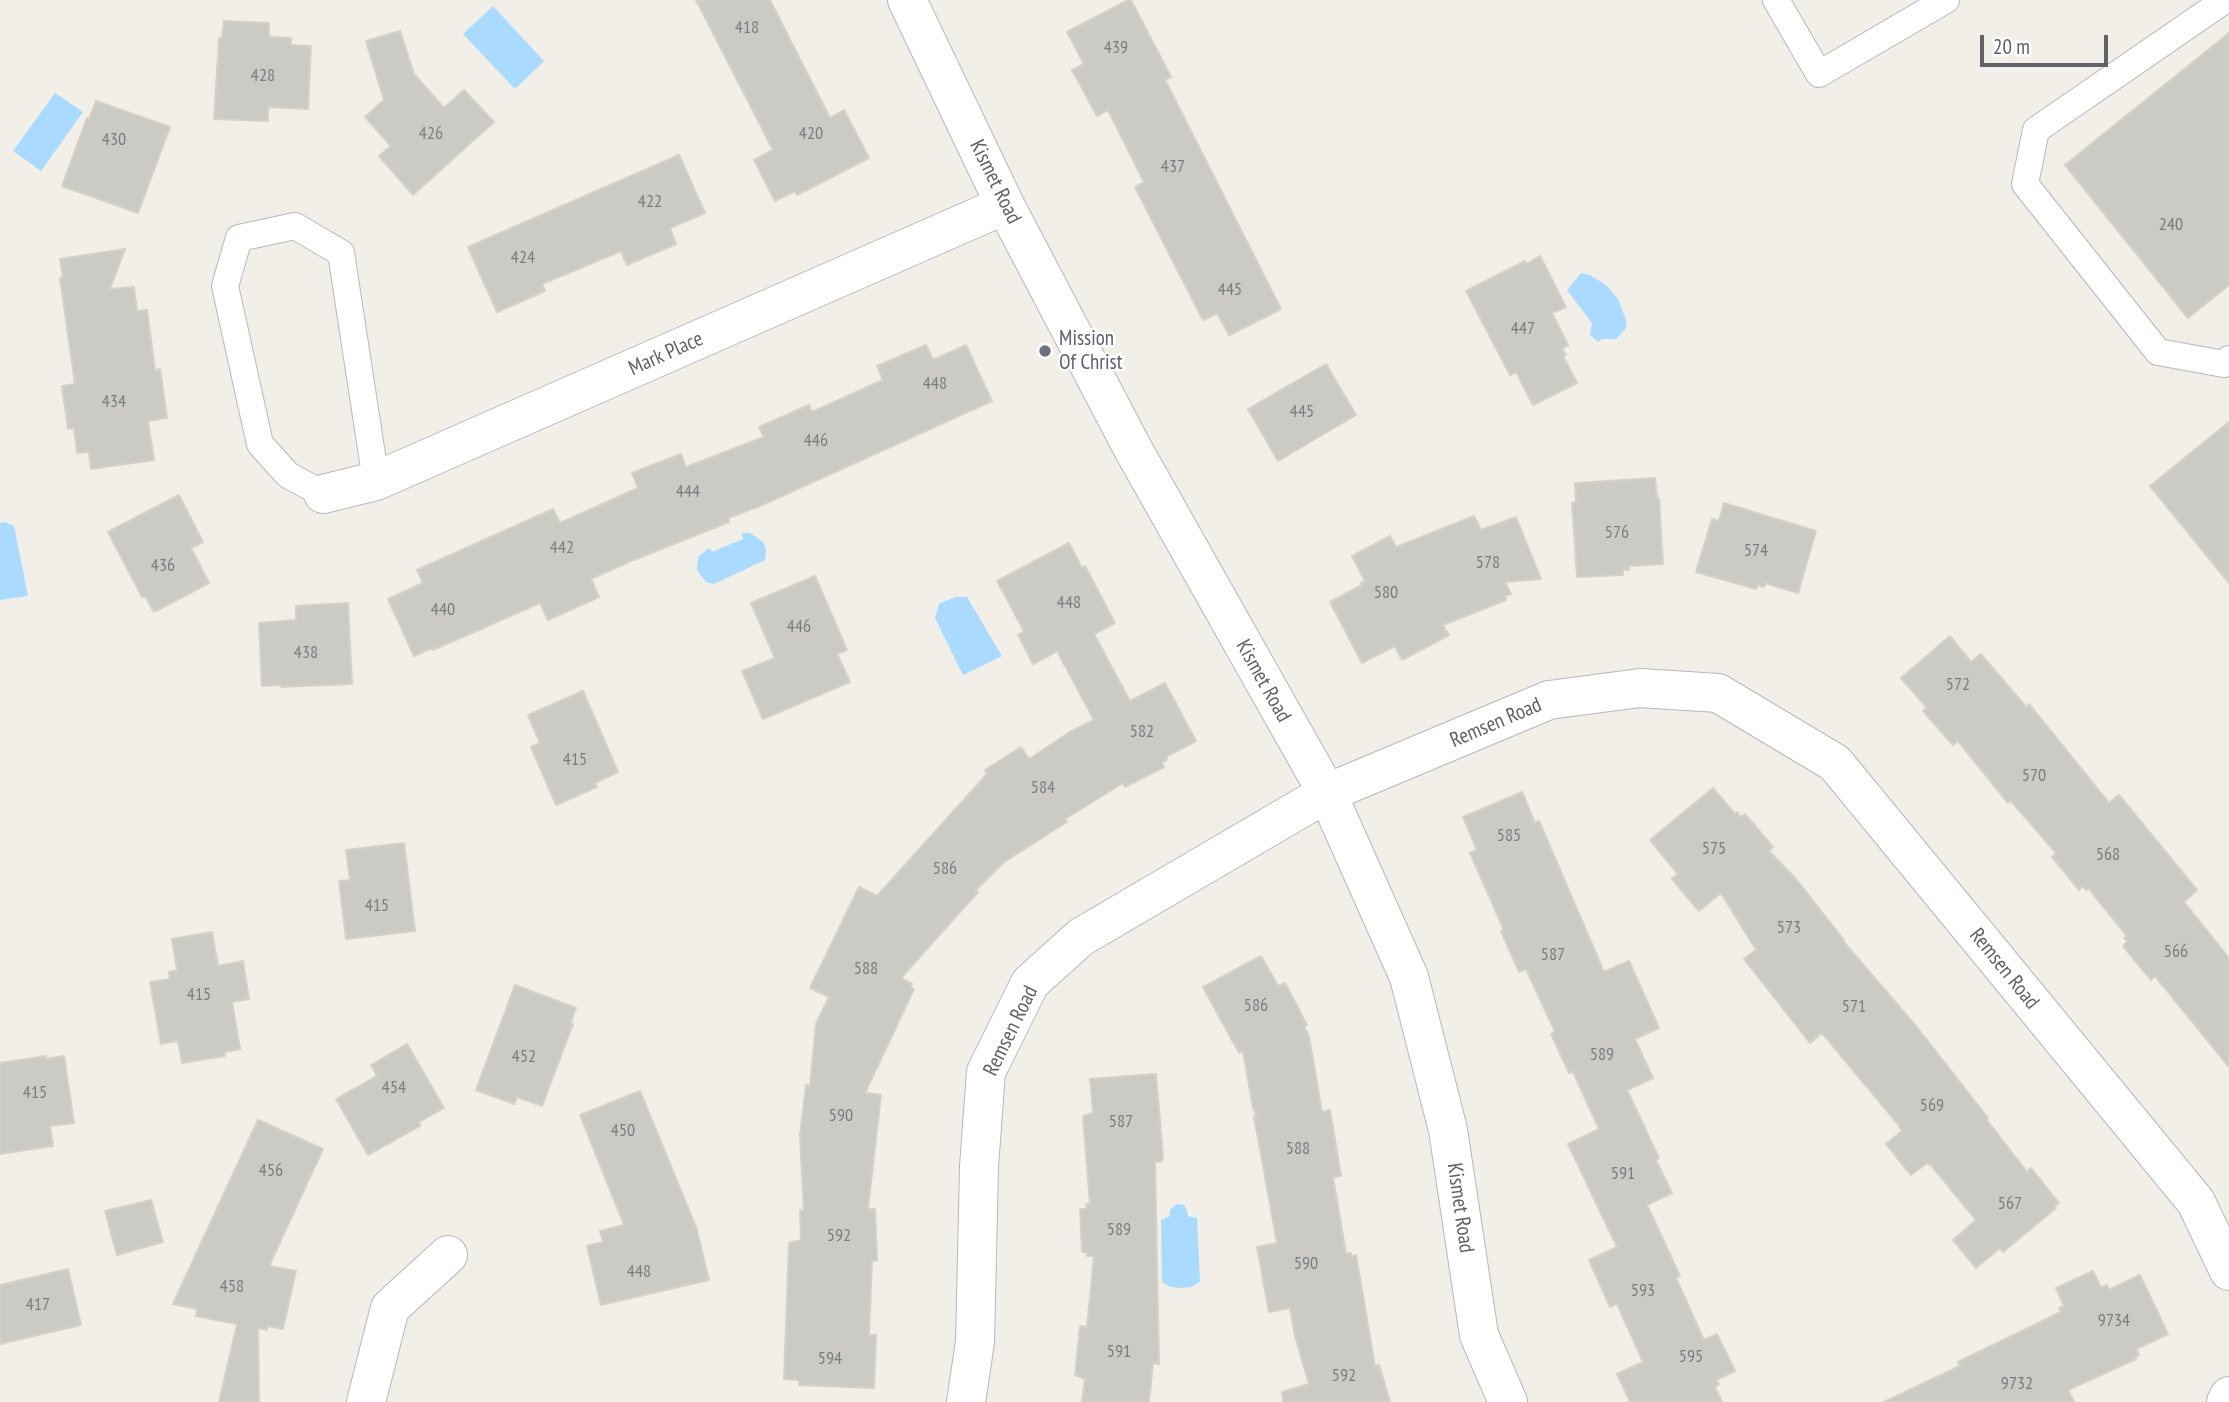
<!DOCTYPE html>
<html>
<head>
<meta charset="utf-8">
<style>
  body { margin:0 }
  #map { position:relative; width:2229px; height:1402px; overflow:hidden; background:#f1efe8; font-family:"PT Sans Narrow",sans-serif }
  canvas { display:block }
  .scale { position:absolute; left:1980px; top:35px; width:128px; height:32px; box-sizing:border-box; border:4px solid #5f6368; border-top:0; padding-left:9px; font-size:21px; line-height:24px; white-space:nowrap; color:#5f6368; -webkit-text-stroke:5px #fff; paint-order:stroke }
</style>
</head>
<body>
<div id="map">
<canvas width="2229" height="1402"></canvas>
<div class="scale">20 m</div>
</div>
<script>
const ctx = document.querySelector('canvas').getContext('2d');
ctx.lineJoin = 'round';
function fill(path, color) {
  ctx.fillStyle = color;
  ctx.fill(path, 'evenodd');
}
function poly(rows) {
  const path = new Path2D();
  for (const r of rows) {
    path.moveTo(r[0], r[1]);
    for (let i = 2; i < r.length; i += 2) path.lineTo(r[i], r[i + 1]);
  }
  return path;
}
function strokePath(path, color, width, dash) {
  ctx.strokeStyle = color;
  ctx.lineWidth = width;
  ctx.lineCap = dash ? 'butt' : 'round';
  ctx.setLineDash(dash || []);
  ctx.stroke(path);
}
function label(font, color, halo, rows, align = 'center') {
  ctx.font = font + ' "PT Sans Narrow",sans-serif';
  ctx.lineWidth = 5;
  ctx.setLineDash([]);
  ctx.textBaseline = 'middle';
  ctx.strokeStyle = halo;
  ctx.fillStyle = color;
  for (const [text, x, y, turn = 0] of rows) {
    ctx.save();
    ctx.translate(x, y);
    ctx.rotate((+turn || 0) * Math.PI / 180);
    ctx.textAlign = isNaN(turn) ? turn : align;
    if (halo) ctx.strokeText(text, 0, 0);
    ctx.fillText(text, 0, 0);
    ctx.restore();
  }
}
const water = poly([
  [493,6,544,61,515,89,463,34],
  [55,93,83,112,41,171,13,151],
  [1581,273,1590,275,1606,285,1618,299,1626,320,1626,328,1616,339,1602,339,1598,342,1590,335,1592,323,1567,290],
  [5,522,14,526,28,596,0,600,0,523],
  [742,533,750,533,763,542,766,550,765,560,714,584,706,582,697,570,698,557,709,548,712,552,743,539],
  [955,597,967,597,1002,656,963,675,935,618,939,604],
  [1177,1204,1184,1205,1187,1210,1188,1216,1197,1218,1200,1282,1191,1287,1181,1288,1171,1287,1162,1282,1161,1220,1170,1216,1170,1210]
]);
const building = poly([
  [696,0,770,0,830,118,844,110,869,158,797,195,795,191,775,201,754,160,773,150,696,0],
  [1128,0,1131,0,1171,77,1165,80,1281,309,1229,335,1217,313,1203,320,1135,187,1144,182,1108,110,1097,116,1072,70,1084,64,1067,32,1128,0],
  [224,21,269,23,269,37,291,38,291,45,311,46,308,109,268,107,268,121,214,119,219,38,222,38,224,21],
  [400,31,414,74,444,108,464,90,494,122,413,195,379,156,391,146,365,117,384,100,366,41,400,31],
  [2229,33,2229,285,2188,318,2065,165,2229,33],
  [96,101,170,127,138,213,62,186,87,118,89,119,96,101],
  [679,155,705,213,670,228,676,244,627,265,621,251,542,284,545,291,497,312,468,247,679,155],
  [125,249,110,289,134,287,137,311,147,310,155,370,160,369,167,418,148,421,154,460,91,469,89,452,77,453,74,428,68,429,62,386,75,384,60,278,63,277,60,259,125,249],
  [1540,256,1566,307,1552,313,1568,345,1562,349,1566,355,1563,356,1577,383,1533,405,1516,372,1510,375,1466,291,1525,261,1526,264,1540,256],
  [926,345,933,360,966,345,992,401,760,506,728,518,729,522,631,561,591,579,599,597,548,620,540,603,433,650,432,648,414,656,388,599,423,583,417,570,553,509,560,523,638,488,632,473,681,454,686,467,764,437,759,427,809,405,812,412,883,380,877,366,926,345],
  [1326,364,1356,415,1278,461,1248,409,1326,364],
  [2229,422,2229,583,2150,486,2229,422],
  [1655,478,1657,498,1659,498,1663,564,1629,566,1629,570,1623,570,1623,575,1577,577,1572,503,1576,502,1575,483,1655,478],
  [179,495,203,542,191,548,209,583,154,612,145,596,142,597,108,532,179,495],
  [1724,503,1816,531,1798,593,1765,583,1764,587,1757,585,1756,589,1696,572,1712,519,1719,521,1724,503],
  [1474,516,1481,530,1516,517,1541,579,1505,582,1511,594,1505,596,1506,600,1443,625,1449,635,1402,660,1395,646,1362,663,1330,602,1362,585,1361,583,1365,581,1352,556,1390,536,1396,547,1474,516],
  [1069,543,1082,568,1085,566,1115,623,1094,634,1130,701,1165,683,1196,741,1166,757,1167,760,1162,762,1164,767,1125,787,1123,783,1065,819,1067,822,1004,862,976,890,978,892,901,978,912,984,911,987,914,989,865,1093,881,1095,868,1209,875,1209,877,1260,872,1261,869,1335,876,1335,874,1388,799,1385,799,1380,784,1379,789,1243,801,1240,800,1210,804,1211,800,1136,806,1085,810,1086,816,1024,829,997,810,988,859,887,877,896,987,774,985,770,1021,747,1029,759,1070,732,1094,720,1057,651,1033,664,1018,635,1024,631,997,581,1069,543],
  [815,576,847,650,837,654,850,682,763,719,742,671,775,658,751,603,815,576],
  [348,603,352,684,281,687,281,685,262,686,259,623,296,620,296,606,348,603],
  [1950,636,1971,662,1981,654,2026,707,2029,704,2109,803,2119,795,2197,890,2184,902,2229,958,2229,1067,2155,976,2151,980,2123,946,2128,941,2124,938,2127,936,2089,889,2086,890,2083,886,2079,890,2052,857,2056,853,2011,801,2008,803,1958,741,1953,745,1923,711,1927,708,1901,678,1950,636],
  [583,691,618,772,595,783,597,787,556,805,531,747,540,743,528,715,583,691],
  [1713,788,1735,814,1737,812,1741,817,1745,814,1773,847,1769,851,1796,879,1844,940,1843,941,1916,1026,1988,1118,1986,1119,2027,1172,2031,1168,2059,1203,2055,1206,2056,1208,2003,1252,2000,1248,1976,1268,1953,1240,1976,1220,1930,1164,1929,1165,1927,1163,1911,1175,1886,1144,1902,1131,1897,1123,1822,1033,1810,1043,1744,959,1756,950,1721,893,1699,911,1672,879,1678,874,1650,840,1713,788],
  [1522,792,1535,823,1539,821,1604,972,1629,961,1659,1028,1635,1039,1653,1078,1627,1090,1659,1158,1656,1160,1672,1193,1647,1205,1680,1276,1676,1278,1704,1340,1717,1334,1735,1371,1716,1380,1719,1384,1715,1387,1722,1402,1630,1402,1617,1374,1643,1362,1617,1304,1610,1307,1589,1260,1617,1247,1568,1144,1599,1129,1573,1072,1569,1073,1551,1034,1555,1032,1526,969,1519,972,1501,931,1504,930,1501,923,1470,853,1477,850,1463,817,1522,792],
  [404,843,415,931,346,939,339,881,350,880,346,850,404,843],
  [212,932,218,966,243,961,249,999,232,1002,240,1049,225,1052,225,1056,182,1063,178,1041,161,1044,150,982,170,979,169,972,177,970,172,939,212,932],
  [1261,956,1278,986,1285,983,1307,1025,1304,1027,1309,1036,1322,1112,1330,1110,1341,1176,1333,1177,1346,1254,1351,1253,1351,1257,1356,1255,1375,1366,1379,1365,1390,1402,1283,1402,1282,1392,1309,1384,1295,1336,1290,1308,1269,1312,1257,1247,1277,1243,1254,1116,1257,1116,1253,1108,1243,1051,1239,1053,1203,987,1261,956],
  [515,985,576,1008,570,1024,573,1024,542,1106,517,1097,514,1104,476,1090,515,985],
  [407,1044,444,1108,419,1122,420,1126,368,1155,336,1099,377,1076,371,1065,407,1044],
  [46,1056,46,1059,64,1056,74,1123,50,1126,53,1146,0,1154,0,1063,46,1056],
  [1156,1074,1163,1157,1162,1161,1155,1162,1159,1364,1153,1363,1149,1402,1082,1402,1085,1379,1075,1375,1080,1326,1087,1327,1094,1256,1087,1256,1087,1252,1082,1252,1080,1209,1087,1209,1086,1204,1090,1204,1083,1116,1093,1113,1090,1079,1156,1074],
  [640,1091,696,1227,709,1280,601,1305,587,1246,603,1242,600,1231,624,1225,580,1115,640,1091],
  [258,1120,323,1149,269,1266,296,1271,283,1329,268,1326,267,1330,258,1328,259,1402,219,1402,237,1324,196,1316,197,1309,173,1304,258,1120],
  [151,1200,163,1242,117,1255,105,1211,151,1200],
  [68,1269,81,1325,0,1344,0,1285,68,1269],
  [2093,1271,2101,1288,2107,1285,2109,1290,2140,1275,2168,1334,2136,1349,2139,1355,2135,1357,2136,1359,2068,1390,2074,1402,1884,1402,1960,1366,1958,1362,2061,1312,2059,1308,2064,1306,2056,1288,2093,1271]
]);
const service = poly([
  [1776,0,1819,74,1946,0],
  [2225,0,2036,130,2025,184,2158,352,2224,364,2229,359],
  [323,494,288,475,260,444,225,286,239,238,295,226,341,253,376,481]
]);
const minor = poly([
  [907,0,1005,205,1133,449,1327,793,1409,977,1448,1130,1479,1335,1508,1402],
  [323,494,376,481,1005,205],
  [366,1402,390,1308,448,1255],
  [966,1402,975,1342,979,1167,986,1072,1030,983,1081,937,1327,793,1549,700,1640,688,1718,693,1835,763,2196,1202,2229,1271],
  [2226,1402,2229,1396]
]);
const markers = [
  [1045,351,7,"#6b7280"]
];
const numberNames = [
  ["418",747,28],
  ["439",1116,48],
  ["428",263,76],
  ["426",431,134],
  ["420",811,134],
  ["430",114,140],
  ["437",1173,167],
  ["422",650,202],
  ["240",2171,225],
  ["424",523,258],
  ["445",1230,290],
  ["447",1523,329],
  ["448",935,384],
  ["434",114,402],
  ["445",1302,412],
  ["446",816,441],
  ["444",688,492],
  ["576",1617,533],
  ["442",562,548],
  ["574",1756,551],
  ["578",1488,563],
  ["436",163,566],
  ["580",1386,593],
  ["448",1069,603],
  ["440",443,610],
  ["446",799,627],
  ["438",306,653],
  ["572",1958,685],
  ["582",1142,732],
  ["415",575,760],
  ["570",2034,776],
  ["584",1043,788],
  ["585",1509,836],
  ["575",1714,849],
  ["568",2108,855],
  ["586",945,869],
  ["415",377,906],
  ["573",1789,928],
  ["566",2176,952],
  ["587",1553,955],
  ["588",866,969],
  ["415",199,995],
  ["586",1256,1006],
  ["571",1854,1007],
  ["589",1602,1055],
  ["452",524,1057],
  ["454",394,1088],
  ["415",35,1093],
  ["569",1932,1106],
  ["590",841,1116],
  ["587",1121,1122],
  ["450",623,1131],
  ["588",1298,1149],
  ["456",271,1171],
  ["591",1623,1174],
  ["567",2010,1204],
  ["589",1119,1230],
  ["592",839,1236],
  ["590",1306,1264],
  ["448",639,1272],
  ["458",232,1287],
  ["593",1643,1291],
  ["417",38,1305],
  ["9734",2114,1321],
  ["591",1119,1352],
  ["595",1691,1357],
  ["594",830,1359],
  ["592",1344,1376],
  ["9732",2017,1384]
];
const streetNames = [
  ["Kismet Road",995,182,64],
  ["Mark Place",666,354,-24],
  ["Kismet Road",1263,681,61],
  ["Remsen Road",1496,723,-23],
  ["Remsen Road",2004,969,51],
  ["Remsen Road",1011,1031,-64],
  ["Kismet Road",1460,1208,82]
];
const worshipNames = [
  ["Mission",1059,339],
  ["Of Christ",1059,363]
];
fill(water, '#aadaff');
fill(building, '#cccac5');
strokePath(building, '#d6d1c6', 2);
strokePath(service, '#b5b8bc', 28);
strokePath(minor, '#b5b8bc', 40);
strokePath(service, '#fff', 26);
strokePath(minor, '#fff', 38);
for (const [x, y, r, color] of markers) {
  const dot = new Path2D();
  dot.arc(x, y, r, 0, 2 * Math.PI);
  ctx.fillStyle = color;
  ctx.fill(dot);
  strokePath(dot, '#fff', 2.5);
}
label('18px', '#7a7d7f', null, numberNames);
label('21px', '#5f6368', '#fff', streetNames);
label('21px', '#5b616d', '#fff', worshipNames, 'left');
</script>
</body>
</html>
